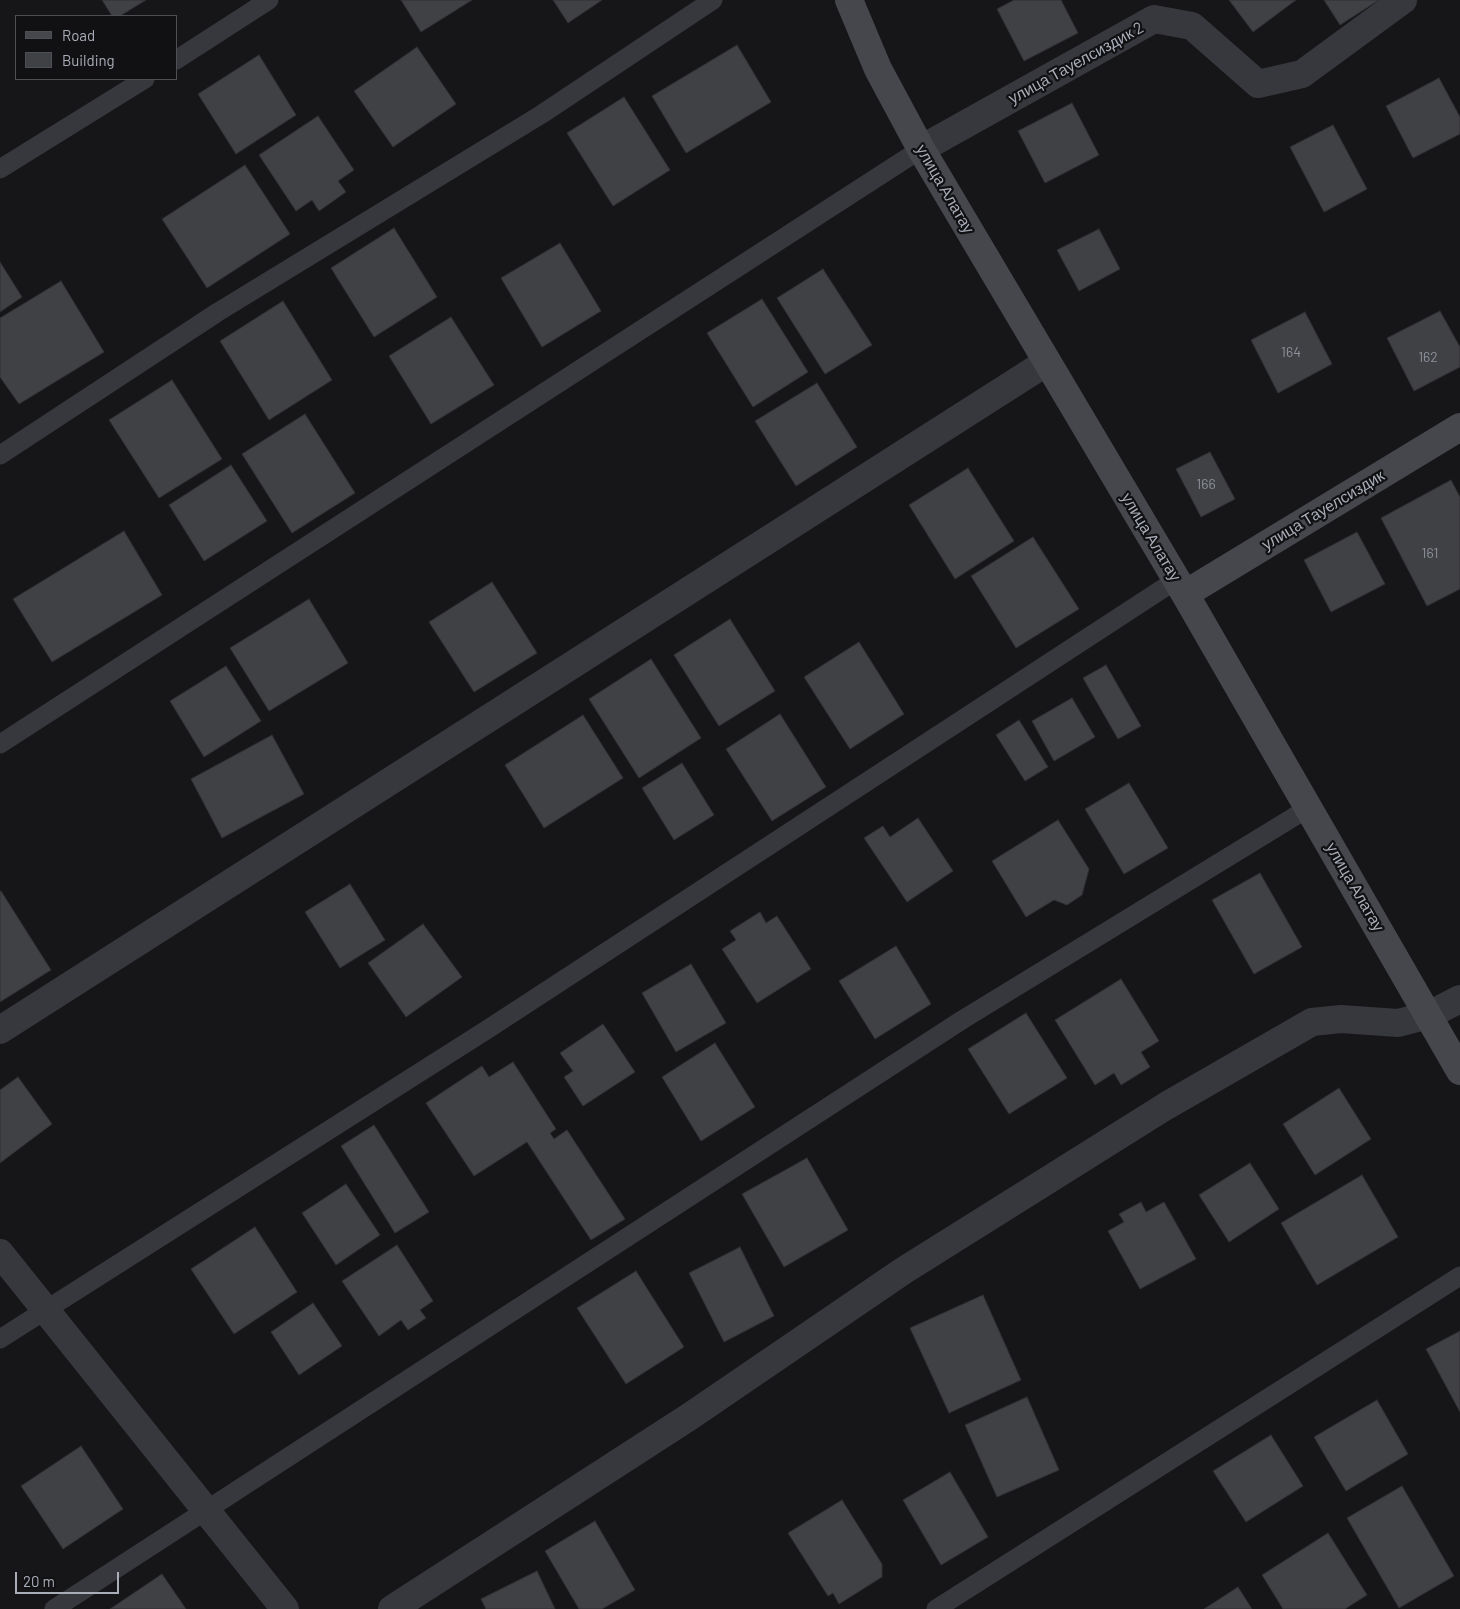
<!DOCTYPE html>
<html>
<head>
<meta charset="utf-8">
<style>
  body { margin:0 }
  #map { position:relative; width:1460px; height:1609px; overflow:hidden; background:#161618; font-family:Barlow,sans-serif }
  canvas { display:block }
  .legend { position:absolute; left:15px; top:15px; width:162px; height:65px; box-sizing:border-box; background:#111113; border:1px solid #4d4f55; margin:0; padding:6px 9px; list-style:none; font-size:15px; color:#a8adb8 }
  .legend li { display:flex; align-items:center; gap:10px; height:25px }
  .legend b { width:25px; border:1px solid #4d4f55 }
  .scale { position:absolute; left:15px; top:1572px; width:104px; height:22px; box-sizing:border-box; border:2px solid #a8adb8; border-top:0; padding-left:6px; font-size:15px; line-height:18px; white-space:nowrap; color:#a8adb8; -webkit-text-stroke:4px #111113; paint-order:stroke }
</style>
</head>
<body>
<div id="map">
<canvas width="1460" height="1609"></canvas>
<ul class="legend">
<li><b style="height:6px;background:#45474d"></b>Road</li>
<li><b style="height:14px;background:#404145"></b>Building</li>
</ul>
<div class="scale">20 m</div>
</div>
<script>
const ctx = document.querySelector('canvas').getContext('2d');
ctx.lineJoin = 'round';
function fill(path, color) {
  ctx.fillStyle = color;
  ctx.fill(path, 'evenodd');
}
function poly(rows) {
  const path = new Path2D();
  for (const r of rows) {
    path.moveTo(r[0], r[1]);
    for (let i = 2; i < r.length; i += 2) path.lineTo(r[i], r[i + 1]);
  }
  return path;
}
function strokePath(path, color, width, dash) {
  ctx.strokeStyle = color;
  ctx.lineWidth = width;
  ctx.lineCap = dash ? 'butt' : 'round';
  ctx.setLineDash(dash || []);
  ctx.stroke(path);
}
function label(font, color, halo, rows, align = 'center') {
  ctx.font = font + ' Barlow,sans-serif';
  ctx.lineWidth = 4.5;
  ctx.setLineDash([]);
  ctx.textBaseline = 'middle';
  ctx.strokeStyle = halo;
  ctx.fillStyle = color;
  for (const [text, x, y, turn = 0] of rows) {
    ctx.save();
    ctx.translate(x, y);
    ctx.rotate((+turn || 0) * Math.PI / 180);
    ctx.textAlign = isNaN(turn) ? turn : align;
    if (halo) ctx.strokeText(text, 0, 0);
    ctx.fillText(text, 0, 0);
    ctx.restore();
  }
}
const building = poly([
  [102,0,146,0,120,16,112,16,102,0],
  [401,0,472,0,421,32,401,0],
  [553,0,602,0,568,23,553,0],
  [1014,0,1061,0,1078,33,1024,61,997,9,1014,0],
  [1229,0,1296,0,1253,32,1229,0],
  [1324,0,1379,0,1340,25,1324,0],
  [737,45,771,102,686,153,652,96,737,45],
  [417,47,456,104,393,147,354,91,417,47],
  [259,55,296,115,236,154,198,94,259,55],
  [1439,78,1460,117,1460,134,1413,158,1386,106,1439,78],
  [624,97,670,170,613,206,567,133,624,97],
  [1072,103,1099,155,1045,183,1018,131,1072,103],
  [318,116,354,170,338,181,346,192,319,211,312,200,296,211,259,155,318,116],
  [1333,125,1367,189,1324,212,1290,147,1333,125],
  [245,165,290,234,207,288,162,219,245,165],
  [394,228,437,297,374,337,331,268,394,228],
  [1099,229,1120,269,1079,291,1057,250,1099,229],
  [560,243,601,311,542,347,501,278,560,243],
  [0,262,22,297,0,312,0,262],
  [823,269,872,345,825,374,777,298,823,269],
  [61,281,104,352,19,404,0,377,0,318,61,281],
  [762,299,808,372,753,407,707,333,762,299],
  [283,301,332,380,269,420,220,341,283,301],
  [1440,311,1460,347,1460,367,1414,391,1387,338,1440,311],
  [1305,312,1332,364,1278,393,1251,340,1305,312],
  [451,317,494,385,431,424,389,356,451,317],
  [172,380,222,459,159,498,109,420,172,380],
  [817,383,857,447,796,486,755,421,817,383],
  [305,414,355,493,292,533,242,454,305,414],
  [1210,452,1235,499,1201,517,1176,469,1210,452],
  [231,465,267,521,204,561,169,505,231,465],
  [968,468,1014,541,955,579,909,505,968,468],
  [1451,480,1460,497,1460,589,1427,606,1381,518,1451,480],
  [124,531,162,595,52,662,13,599,124,531],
  [1357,532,1385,584,1331,612,1304,560,1357,532],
  [1033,537,1079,609,1016,648,971,576,1033,537],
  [492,582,537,653,474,692,429,622,492,582],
  [309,599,348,663,269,711,230,648,309,599],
  [730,619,775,691,719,726,674,655,730,619],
  [859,642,904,714,850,749,804,677,859,642],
  [651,659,701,738,639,778,589,699,651,659],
  [1106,665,1141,726,1118,739,1083,678,1106,665],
  [226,666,261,721,204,757,170,701,226,666],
  [1072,698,1095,737,1054,761,1032,721,1072,698],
  [780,714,826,787,772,821,726,749,780,714],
  [583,715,623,778,544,828,505,765,583,715],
  [1019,720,1048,767,1025,781,996,735,1019,720],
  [272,735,304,794,222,838,191,779,272,735],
  [682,763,714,815,674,840,642,788,682,763],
  [1129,783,1168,848,1124,874,1085,809,1129,783],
  [918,818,953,871,907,902,864,838,883,826,890,837,918,818],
  [1058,820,1089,869,1082,895,1067,905,1054,900,1026,917,992,861,1058,820],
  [1260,873,1302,947,1254,974,1212,900,1260,873],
  [350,884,385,940,340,968,305,912,350,884],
  [1,891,51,970,0,1002,0,892,1,891],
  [760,912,766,923,777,916,811,969,757,1003,722,949,736,940,730,931,760,912],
  [423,924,462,977,406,1017,368,963,423,924],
  [896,946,931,1004,875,1039,839,981,896,946],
  [691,964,726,1023,676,1052,642,993,691,964],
  [1121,979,1159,1041,1141,1052,1150,1067,1121,1085,1114,1073,1095,1085,1055,1020,1121,979],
  [1026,1013,1067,1078,1009,1114,968,1049,1026,1013],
  [603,1024,635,1072,583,1106,564,1077,573,1071,560,1053,603,1024],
  [715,1043,755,1107,701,1141,662,1077,715,1043],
  [513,1062,556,1129,550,1133,554,1139,567,1130,625,1219,591,1240,527,1142,474,1176,426,1103,482,1066,489,1077,513,1062],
  [18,1077,52,1124,0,1163,0,1090,18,1077],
  [1339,1088,1371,1139,1315,1175,1283,1124,1339,1088],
  [374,1125,429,1212,395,1233,341,1146,374,1125],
  [807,1158,848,1230,784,1267,742,1194,807,1158],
  [1250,1163,1279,1209,1229,1242,1199,1195,1250,1163],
  [1362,1175,1398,1237,1317,1285,1281,1223,1362,1175],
  [346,1184,380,1235,336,1265,302,1213,346,1184],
  [1141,1202,1146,1212,1164,1202,1196,1259,1140,1289,1108,1231,1124,1222,1119,1214,1141,1202],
  [255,1227,297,1292,234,1334,191,1269,255,1227],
  [397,1245,433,1301,420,1310,426,1318,408,1330,401,1320,379,1336,342,1281,397,1245],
  [740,1247,774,1316,724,1342,689,1273,740,1247],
  [636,1271,684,1347,626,1384,577,1308,636,1271],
  [983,1295,1021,1380,949,1413,910,1328,983,1295],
  [313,1303,342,1346,299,1375,271,1332,313,1303],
  [1460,1331,1460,1412,1426,1349,1460,1331],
  [1027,1397,1059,1470,997,1497,965,1425,1027,1397],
  [1377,1400,1408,1454,1346,1491,1314,1437,1377,1400],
  [1271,1435,1303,1486,1246,1522,1213,1471,1271,1435],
  [81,1446,123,1509,63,1549,21,1486,81,1446],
  [950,1472,988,1537,941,1565,903,1500,950,1472],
  [1402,1486,1454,1576,1399,1608,1347,1518,1402,1486],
  [842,1500,882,1564,882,1577,839,1604,833,1593,828,1596,788,1533,842,1500],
  [595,1521,635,1590,602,1609,579,1609,545,1551,595,1521],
  [1328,1533,1367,1595,1345,1609,1283,1609,1262,1575,1328,1533],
  [537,1571,555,1609,486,1609,481,1599,537,1571],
  [162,1574,186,1609,110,1609,162,1574],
  [1238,1587,1252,1609,1204,1609,1238,1587]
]);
const lane = poly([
  [176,60,269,0],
  [0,169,145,79],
  [0,455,218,312,542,114,713,0],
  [0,744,921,149],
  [0,1339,488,1029,1176,580],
  [54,1609,962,1020,1310,807],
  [936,1609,1460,1276]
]);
const street = poly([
  [921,149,1154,19,1192,26,1258,84,1302,74,1403,0],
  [0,1030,1047,362],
  [0,1253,285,1609],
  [392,1609,689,1417,903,1271,1166,1106,1312,1022,1341,1019,1398,1023,1429,1015,1460,999]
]);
const secondary = poly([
  [849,0,878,69,921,149,1185,594,1460,1071],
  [1185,594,1460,427]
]);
const numberNames = [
  ["164",1291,352],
  ["162",1428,357],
  ["166",1206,484],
  ["161",1430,553]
];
const streetNames = [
  ["улица Тауелсиздик 2",1076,63,-29],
  ["улица Алатау",945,189,60],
  ["улица Тауелсиздик",1323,510,-31],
  ["улица Алатау",1151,537,59],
  ["улица Алатау",1355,887,60]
];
fill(building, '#404145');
strokePath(building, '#303034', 1);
strokePath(lane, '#37383d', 19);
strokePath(street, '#37383d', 28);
strokePath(secondary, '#45474d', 28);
label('14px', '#8e929b', null, numberNames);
label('16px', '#a8adb8', '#111113', streetNames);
</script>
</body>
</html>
